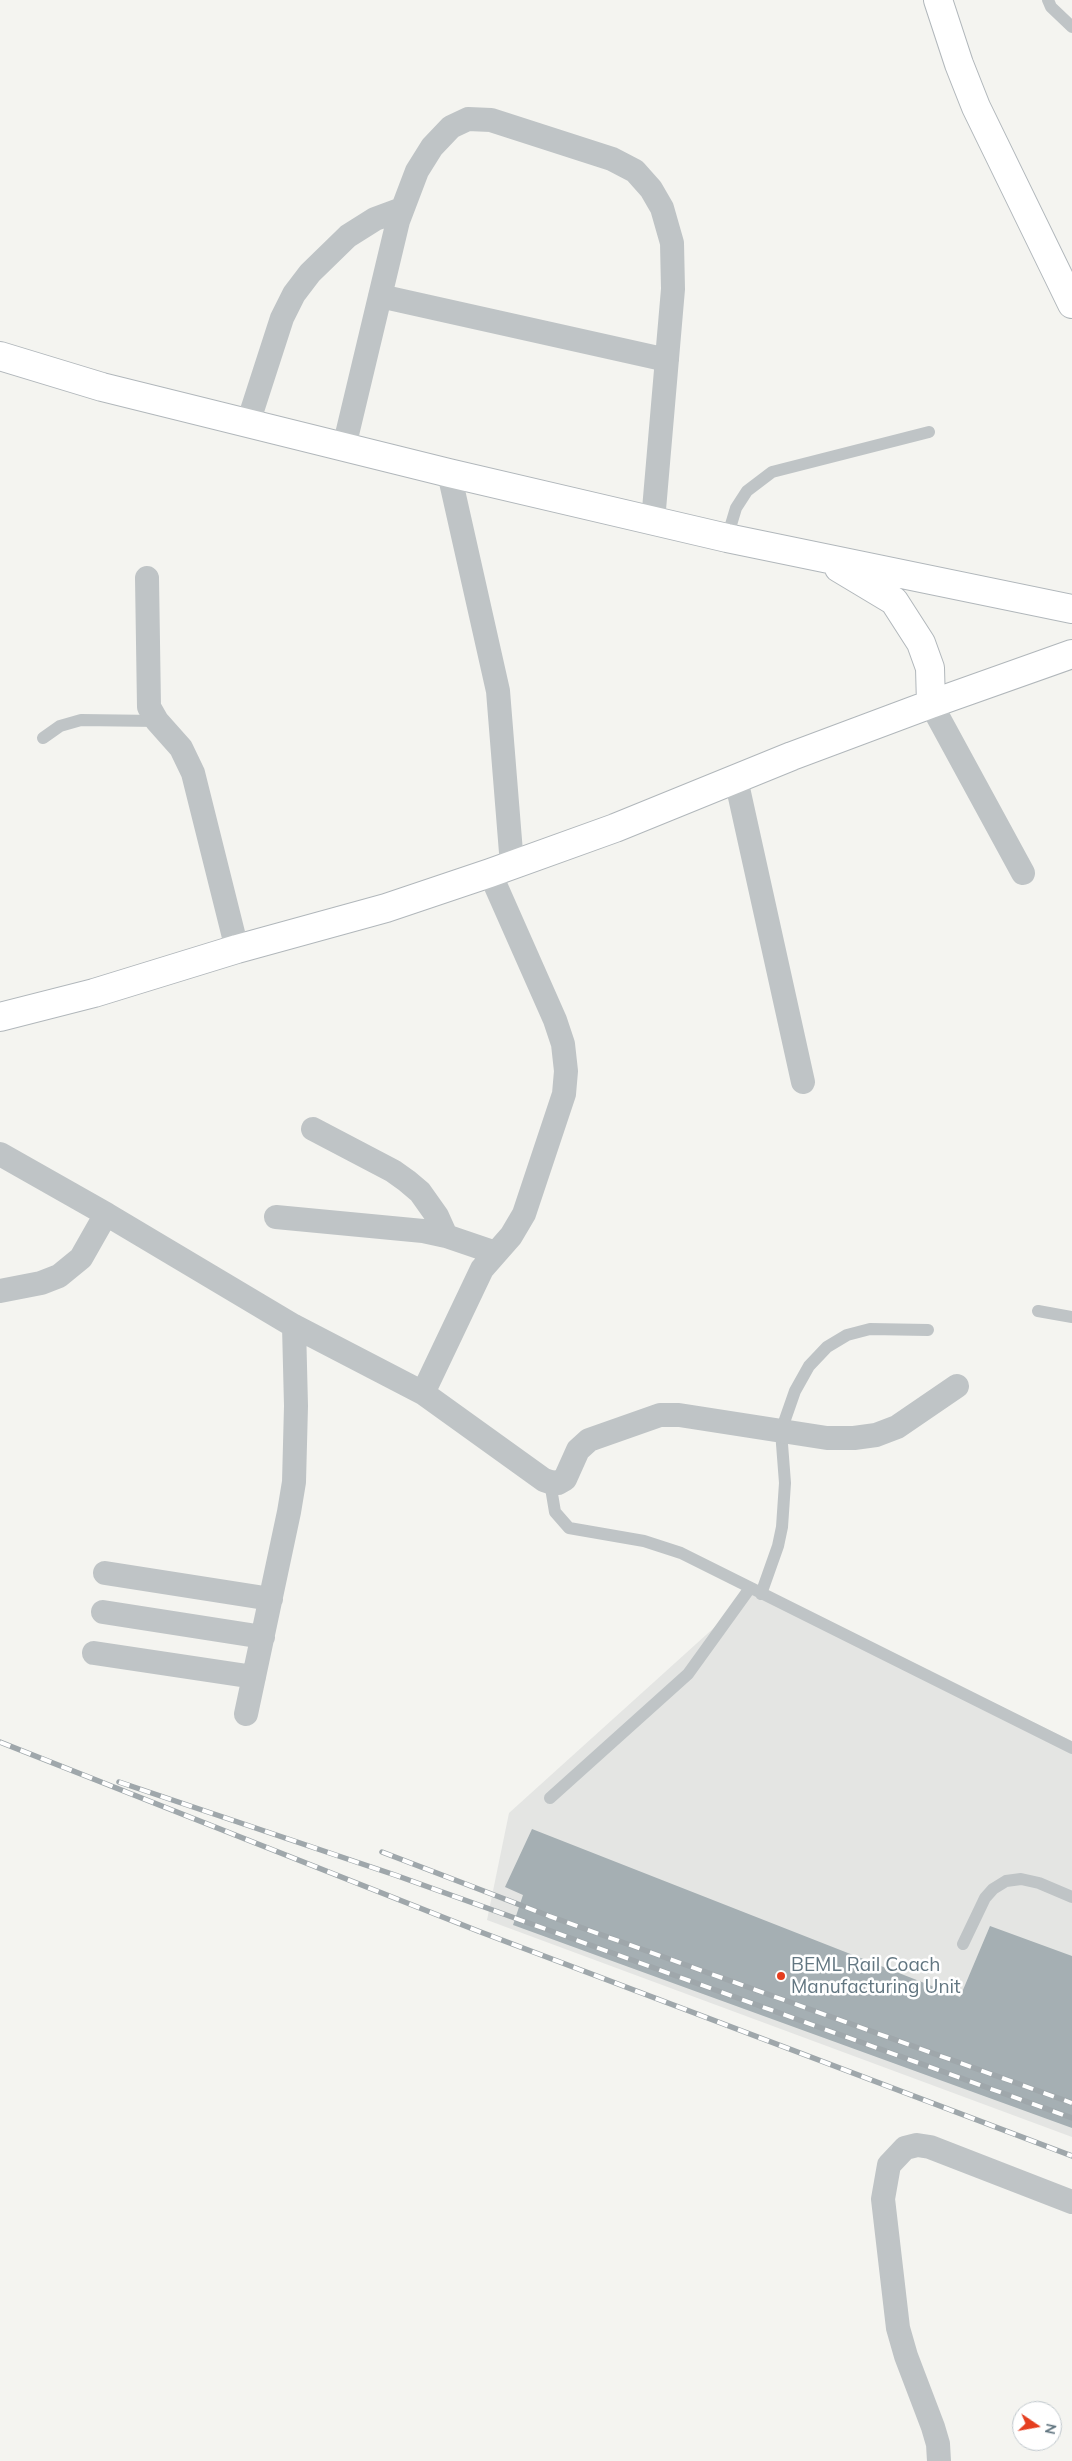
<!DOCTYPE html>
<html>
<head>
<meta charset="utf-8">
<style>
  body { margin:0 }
  #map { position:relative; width:1072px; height:2461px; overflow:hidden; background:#f4f4f0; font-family:Mulish,sans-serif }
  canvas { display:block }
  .north { position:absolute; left:1012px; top:2401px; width:50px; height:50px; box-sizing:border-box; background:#fff; border:1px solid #c0c8cd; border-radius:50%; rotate:102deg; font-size:14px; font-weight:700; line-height:20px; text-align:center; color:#627681 }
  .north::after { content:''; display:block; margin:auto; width:18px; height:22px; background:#e53e1f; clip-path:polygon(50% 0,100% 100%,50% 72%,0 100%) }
</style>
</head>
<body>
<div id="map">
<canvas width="1072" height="2461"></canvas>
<div class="north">N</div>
</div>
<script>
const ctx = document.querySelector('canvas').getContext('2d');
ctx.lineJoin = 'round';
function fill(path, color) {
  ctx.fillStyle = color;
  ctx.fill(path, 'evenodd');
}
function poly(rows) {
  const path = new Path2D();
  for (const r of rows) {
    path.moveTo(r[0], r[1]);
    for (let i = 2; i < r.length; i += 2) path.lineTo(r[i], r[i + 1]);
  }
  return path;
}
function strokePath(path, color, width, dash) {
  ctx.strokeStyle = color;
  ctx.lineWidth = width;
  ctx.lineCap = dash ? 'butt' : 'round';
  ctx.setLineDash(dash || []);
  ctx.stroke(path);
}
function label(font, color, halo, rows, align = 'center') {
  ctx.font = font + ' Mulish,sans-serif';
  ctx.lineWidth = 5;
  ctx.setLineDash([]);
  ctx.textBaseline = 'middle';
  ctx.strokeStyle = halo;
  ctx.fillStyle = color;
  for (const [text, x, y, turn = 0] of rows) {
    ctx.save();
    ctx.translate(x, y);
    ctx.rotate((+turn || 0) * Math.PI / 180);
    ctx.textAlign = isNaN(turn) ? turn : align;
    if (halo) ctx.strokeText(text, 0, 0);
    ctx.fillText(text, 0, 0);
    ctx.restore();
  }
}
const built = poly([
  [758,1588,1072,1741,1072,2137,487,1920,509,1813]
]);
const building = poly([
  [532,1829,960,1997,990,1926,1072,1956,1072,2128,513,1925,523,1895,505,1887]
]);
const service = poly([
  [1048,0,1051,7,1072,27],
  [727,538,736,508,747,491,772,472,929,432],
  [43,738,60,726,81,720,157,721],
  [1038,1311,1072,1317],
  [550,1482,555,1512,569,1528,644,1541,681,1553,1072,1748],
  [761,1594,778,1546,782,1527,785,1483,781,1431,795,1391,809,1366,827,1347,847,1335,870,1329,928,1330],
  [550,1798,688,1674,750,1588],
  [963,1944,985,1898,993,1889,1006,1881,1021,1879,1039,1883,1072,1897]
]);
const minor = poly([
  [380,296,667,360],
  [248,423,282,318,294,294,310,273,348,236,375,219,402,209],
  [344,447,398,221,417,171,432,147,451,127,468,119,491,120,612,159,635,171,651,189,662,208,672,243,673,289,653,521],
  [449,473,498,691,512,865],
  [147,578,149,707,157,721,181,748,193,773,237,949],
  [931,704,1023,873],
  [736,779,803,1082],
  [313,1129,393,1171,407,1181,420,1192,437,1216,446,1236],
  [0,1154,106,1214,294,1326,423,1393,544,1480,550,1482,558,1483,565,1479,578,1450,589,1440,660,1415,679,1415,827,1438,854,1438,876,1435,897,1427,957,1386],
  [276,1217,423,1231,446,1236,496,1253],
  [0,1291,41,1283,59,1276,81,1258,106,1214],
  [423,1393,482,1269,511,1236,524,1214,564,1094,566,1071,563,1044,555,1020,490,873],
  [105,1573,271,1599],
  [103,1612,263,1637],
  [94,1653,254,1677],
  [246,1714,289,1512,294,1482,296,1406,294,1326],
  [939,2461,938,2444,933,2427,906,2356,898,2328,883,2199,889,2165,905,2148,917,2145,930,2147,1072,2202]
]);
const secondary = poly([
  [938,0,959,64,976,107,1072,304],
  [0,356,102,387,449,473,727,538,1072,609],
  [839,568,894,601,921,643,930,668,931,704],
  [0,1017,94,993,237,949,386,908,490,873,615,828,792,756,931,704,1072,654]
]);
const rail = poly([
  [0,1742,478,1931,1072,2156],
  [119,1782,395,1875,1072,2118],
  [382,1852,549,1916,1072,2103]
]);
const markers = [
  [781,1976,5,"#e53e1f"]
];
const poiNames = [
  ["BEML Rail Coach",791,1965],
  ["Manufacturing Unit",791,1987]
];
fill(built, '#e4e5e3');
fill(building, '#a5afb3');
strokePath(secondary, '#b1b7bb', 30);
strokePath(service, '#bfc4c6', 12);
strokePath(minor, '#bfc4c6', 24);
strokePath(secondary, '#fff', 28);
strokePath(rail, '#9fa7ab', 5.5);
strokePath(rail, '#fff', 4, [11]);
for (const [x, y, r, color] of markers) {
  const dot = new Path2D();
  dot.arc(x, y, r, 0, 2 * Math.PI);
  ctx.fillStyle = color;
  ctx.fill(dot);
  strokePath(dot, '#fff', 2);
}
label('19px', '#627681', '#fff', poiNames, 'left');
</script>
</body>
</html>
